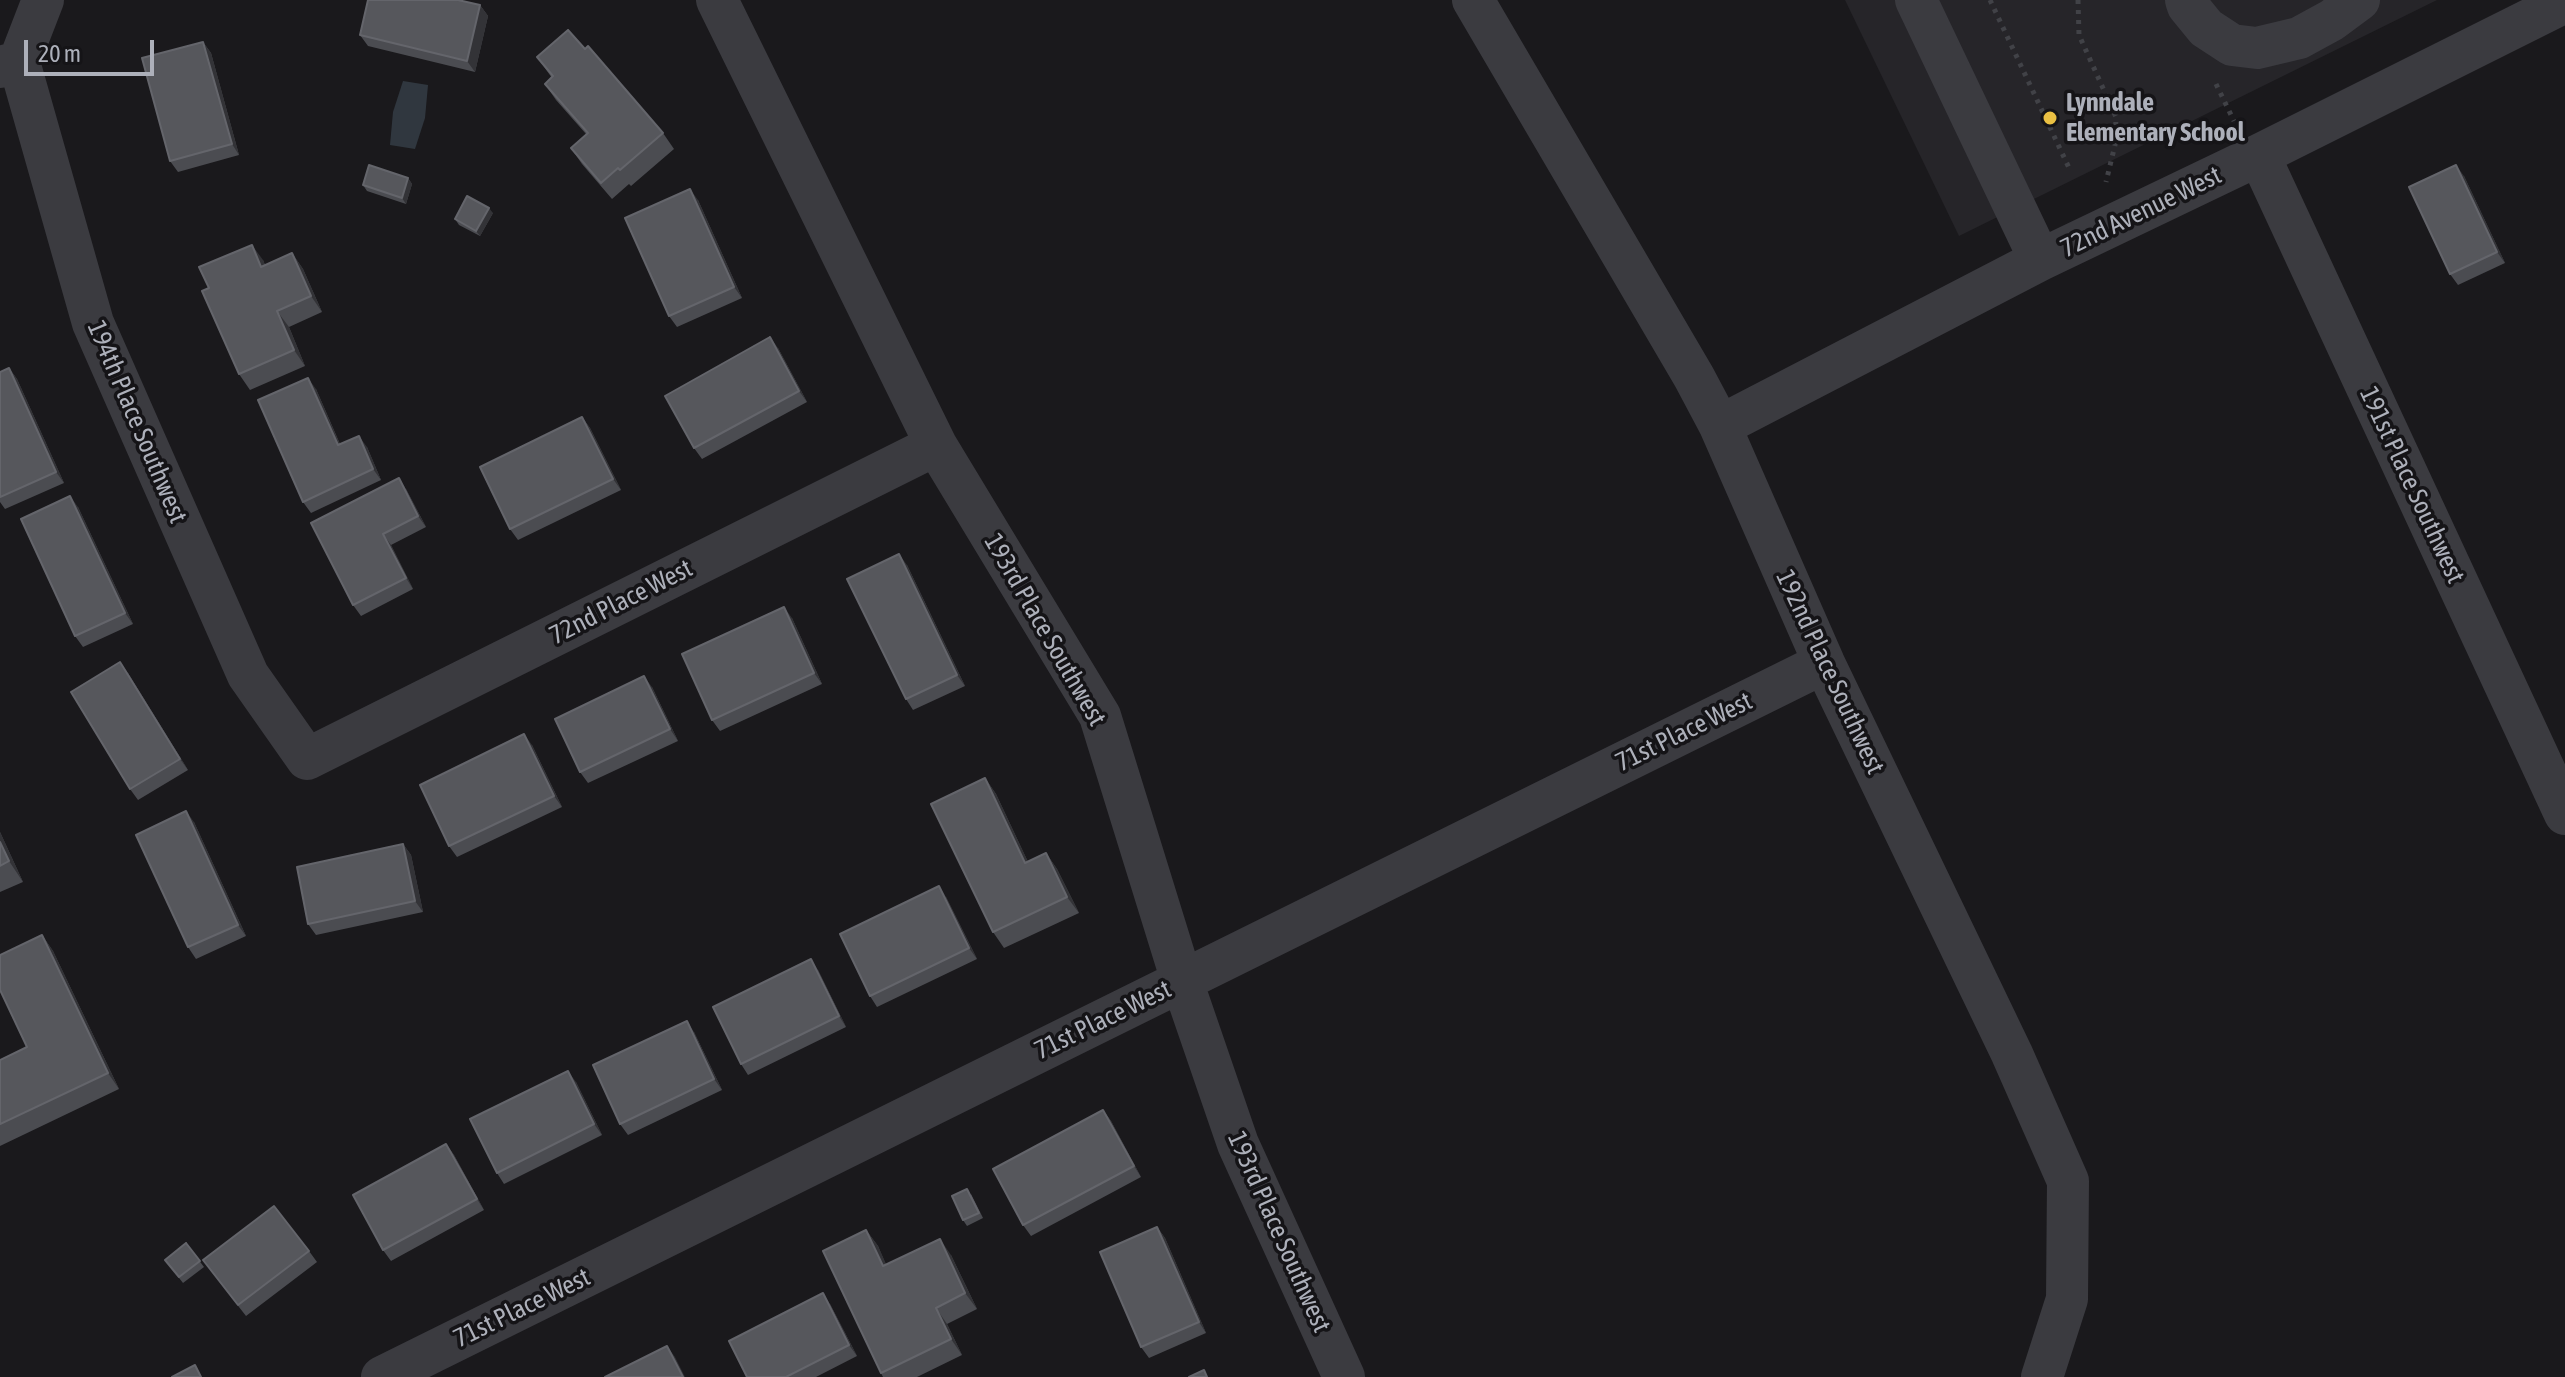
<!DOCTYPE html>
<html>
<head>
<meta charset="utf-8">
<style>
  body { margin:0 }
  #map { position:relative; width:2565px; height:1377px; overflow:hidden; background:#1a191c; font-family:"Asap Condensed",sans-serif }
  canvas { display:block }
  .scale { position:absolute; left:24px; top:40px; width:130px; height:36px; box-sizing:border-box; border:4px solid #adb0ba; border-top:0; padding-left:10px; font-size:24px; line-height:28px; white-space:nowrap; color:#adb0ba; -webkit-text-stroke:6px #151417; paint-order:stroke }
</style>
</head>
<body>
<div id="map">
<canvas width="2565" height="1377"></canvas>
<div class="scale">20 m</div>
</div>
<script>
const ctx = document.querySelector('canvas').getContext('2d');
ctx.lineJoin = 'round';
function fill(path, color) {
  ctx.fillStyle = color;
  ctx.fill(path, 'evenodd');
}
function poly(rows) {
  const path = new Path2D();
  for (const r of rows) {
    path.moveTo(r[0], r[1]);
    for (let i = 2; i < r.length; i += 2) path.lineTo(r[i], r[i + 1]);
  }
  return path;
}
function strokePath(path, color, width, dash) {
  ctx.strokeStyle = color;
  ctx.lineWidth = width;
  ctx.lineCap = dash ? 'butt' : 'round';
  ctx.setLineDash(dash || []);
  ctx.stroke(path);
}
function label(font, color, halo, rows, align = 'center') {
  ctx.font = font + ' "Asap Condensed",sans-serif';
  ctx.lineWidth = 7;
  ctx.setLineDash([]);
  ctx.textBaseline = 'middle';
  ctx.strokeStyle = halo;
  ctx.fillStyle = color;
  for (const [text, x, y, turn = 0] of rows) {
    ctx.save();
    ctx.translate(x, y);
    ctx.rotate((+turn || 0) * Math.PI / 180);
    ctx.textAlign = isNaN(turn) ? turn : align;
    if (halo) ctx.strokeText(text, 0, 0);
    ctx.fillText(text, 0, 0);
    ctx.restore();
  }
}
const built = poly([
  [1845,0,2437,0,1959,236]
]);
const water = poly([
  [403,81,428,85,425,118,415,149,390,145,393,112]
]);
const path = poly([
  [1990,0,2070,170],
  [2078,0,2079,35,2116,117,2115,145,2106,182],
  [2216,84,2234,121]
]);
const minor = poly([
  [717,0,936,445,1100,716,1182,981,1238,1144,1344,1377],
  [1473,0,1694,377,1720,426,1824,663,2012,1054,2068,1181,2067,1299,2042,1377],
  [1916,0,2040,260],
  [2186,0,2188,6,2206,28,2232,45,2257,48,2299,38,2332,20,2359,0],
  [19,62,93,323,248,675,307,759,936,445],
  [0,67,19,62,43,0],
  [2259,155,2565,814],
  [1720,426,2040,260,2259,155,2565,2],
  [382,1377,1824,663]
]);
const wall = poly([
  [480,5,488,16,475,72,368,46,360,35],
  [203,42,211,53,239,155,178,172,170,161],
  [585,49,663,133,674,149,631,186,629,184,612,199,582,164,571,148,586,134,556,100,545,84,552,78,537,57],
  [2464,176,2505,263,2458,285,2450,274],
  [408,178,412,184,406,204,367,191,363,185],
  [698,200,742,298,677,327,669,316],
  [493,213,480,236,459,225,455,219],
  [292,253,303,269,322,312,289,327,305,366,250,390,239,374,263,260,265,265],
  [778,348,807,402,702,459,694,448],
  [9,368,17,379,64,483,5,509,0,502,0,372],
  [316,389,340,444,367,447,381,480,311,513,303,502],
  [582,417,590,428,621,490,518,540,510,529],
  [406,489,426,527,391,545,413,589,361,616,353,605,311,523],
  [78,507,133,624,83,647,75,636],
  [907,565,965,686,913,710,906,699],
  [792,618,822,684,720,731,712,720],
  [128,673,188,770,138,800,130,789],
  [652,687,678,741,588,783,580,772],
  [532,745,562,807,457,857,449,846],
  [985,778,996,794,1028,862,1046,853,1057,869,1079,913,1004,948,993,932],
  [194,822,246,936,196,959,188,947],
  [0,832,23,882,0,892],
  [403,844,411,855,423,912,316,935,308,924],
  [946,897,977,959,877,1007,870,996],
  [42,935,53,951,119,1089,0,1146,0,1060,27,1047],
  [818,970,846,1027,748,1075,741,1064],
  [694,1032,722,1090,628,1135,620,1124],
  [576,1082,602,1135,504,1184,497,1173],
  [1103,1110,1111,1121,1141,1177,1031,1236,1023,1225],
  [446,1144,454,1155,484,1210,391,1261,383,1250],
  [971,1194,983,1218,967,1226,963,1220],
  [1157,1227,1165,1238,1206,1333,1149,1358,1141,1347],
  [866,1230,878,1246,886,1265,951,1255,977,1309,947,1324,962,1355,917,1377,883,1377,881,1373],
  [186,1243,204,1267,183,1283,165,1260],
  [309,1251,317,1262,246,1316,211,1271],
  [830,1304,857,1356,816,1377,747,1377]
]);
const shadedWall = poly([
  [480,5,488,16,475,72,467,61],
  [203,42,211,53,239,155,232,144],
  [2456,165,2464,176,2505,263,2497,252],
  [408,178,412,184,406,204,402,198],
  [690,189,698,200,742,298,734,287],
  [489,208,493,213,480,236,476,231],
  [252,245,263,260,272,283,261,267],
  [292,253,303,269,322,312,311,296],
  [277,311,289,327,305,366,294,350],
  [770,337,778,348,807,402,799,391],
  [9,368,17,379,64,483,56,472],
  [308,378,316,389,345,456,338,445],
  [582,417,590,428,621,490,613,479],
  [359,436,367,447,381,480,373,469],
  [399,478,406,489,426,527,418,516],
  [70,496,78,507,133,624,125,613],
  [383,534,391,545,413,589,406,578],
  [899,554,907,565,965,686,957,675],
  [784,607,792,618,822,684,814,673],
  [120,662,128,673,188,770,180,759],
  [644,676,652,687,678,741,670,729],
  [524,734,532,745,562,807,554,796],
  [985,778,996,794,1036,879,1025,863],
  [186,811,194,822,246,936,238,925],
  [0,832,23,882,9,861,0,842],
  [403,844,411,855,423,912,415,901],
  [1046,853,1057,869,1079,913,1067,897],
  [939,886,946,897,977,959,969,948],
  [42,935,53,951,119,1089,108,1073],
  [811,959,818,970,846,1027,839,1016],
  [687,1021,694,1032,722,1090,714,1079],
  [568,1071,576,1082,602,1135,594,1124],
  [1103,1110,1111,1121,1141,1177,1134,1166],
  [446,1144,454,1155,484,1210,477,1199],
  [1157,1227,1165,1238,1206,1333,1199,1322],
  [866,1230,878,1246,894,1282,883,1266],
  [940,1239,951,1255,977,1309,965,1293],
  [823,1293,830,1304,857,1356,849,1345],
  [936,1308,947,1324,962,1355,951,1339],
  [667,1346,675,1357,685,1377,683,1377]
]);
const building = poly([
  [368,0,458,0,480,5,467,61,360,35,368,0],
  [568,30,585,49,588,46,663,133,620,170,618,168,601,183,571,148,588,133,545,84,553,76,537,57,568,30],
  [203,42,232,144,170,161,142,58,203,42],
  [369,165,408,178,402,198,363,185,369,165],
  [2456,165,2497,252,2450,274,2409,187,2456,165],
  [690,189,734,287,669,316,625,218,690,189],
  [467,196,489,208,476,231,455,219,467,196],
  [252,245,261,267,292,253,311,296,277,311,294,350,239,374,202,291,209,288,199,267,252,245],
  [770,337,799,391,694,448,665,396,770,337],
  [9,368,56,472,0,497,0,372,9,368],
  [308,378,338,445,359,436,373,469,303,502,258,400,308,378],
  [582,417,613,479,510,529,480,467,582,417],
  [399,478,418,516,383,534,406,578,353,605,311,523,399,478],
  [70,496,125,613,75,636,21,519,70,496],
  [899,554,957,675,906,699,847,579,899,554],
  [784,607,814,673,712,720,682,654,784,607],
  [120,662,180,759,130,789,71,692,120,662],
  [644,676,670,729,580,772,555,719,644,676],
  [524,734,554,796,449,846,420,785,524,734],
  [985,778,1025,863,1046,853,1067,897,993,932,931,804,985,778],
  [186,811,238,925,188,947,136,835,186,811],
  [0,842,9,861,0,866,0,842],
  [403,844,415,901,308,924,297,867,403,844],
  [939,886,969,948,870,996,840,934,939,886],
  [42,935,108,1073,0,1124,0,1060,27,1047,0,990,0,955,42,935],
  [811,959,839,1016,741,1064,713,1007,811,959],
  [687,1021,714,1079,620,1124,593,1065,687,1021],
  [568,1071,594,1124,497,1173,470,1119,568,1071],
  [1103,1110,1134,1166,1023,1225,993,1169,1103,1110],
  [446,1144,477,1199,383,1250,353,1195,446,1144],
  [967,1189,979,1213,963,1220,952,1196,967,1189],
  [274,1206,309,1251,238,1305,203,1260,274,1206],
  [1157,1227,1199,1322,1141,1347,1100,1252,1157,1227],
  [866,1230,883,1266,940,1239,965,1293,936,1308,951,1339,881,1373,823,1251,866,1230],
  [186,1243,200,1261,179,1277,165,1260,186,1243],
  [823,1293,849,1345,786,1377,747,1377,729,1341,823,1293],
  [667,1346,683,1377,605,1377,667,1346],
  [195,1365,201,1377,172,1377,195,1365],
  [1204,1370,1207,1377,1189,1377,1204,1370]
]);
const markers = [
  [2050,118,8,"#eac043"]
];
const poiNames = [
  ["Lynndale",2066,103],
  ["Elementary School",2066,133]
];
const streetNames = [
  ["72nd Avenue West",2141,212,-26],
  ["194th Place Southwest",137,422,67],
  ["191st Place Southwest",2412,485,65],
  ["72nd Place West",621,602,-27],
  ["193rd Place Southwest",1045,630,60],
  ["192nd Place Southwest",1830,672,65],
  ["71st Place West",1684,732,-26],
  ["71st Place West",1103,1020,-26],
  ["193rd Place Southwest",1279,1232,66],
  ["71st Place West",522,1308,-26]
];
fill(built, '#262529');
fill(water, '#30373f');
strokePath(path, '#414247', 5, [4, 6]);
strokePath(minor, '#3b3b40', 42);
fill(wall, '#4b4c51');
fill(shadedWall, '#333337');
fill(building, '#56575c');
strokePath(building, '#64656b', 2);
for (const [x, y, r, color] of markers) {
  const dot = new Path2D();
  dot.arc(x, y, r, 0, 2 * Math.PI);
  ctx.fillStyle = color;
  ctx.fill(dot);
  strokePath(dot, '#151417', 3);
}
label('bold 26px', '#adb0ba', '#151417', poiNames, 'left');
label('26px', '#adb0ba', '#151417', streetNames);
</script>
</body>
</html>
